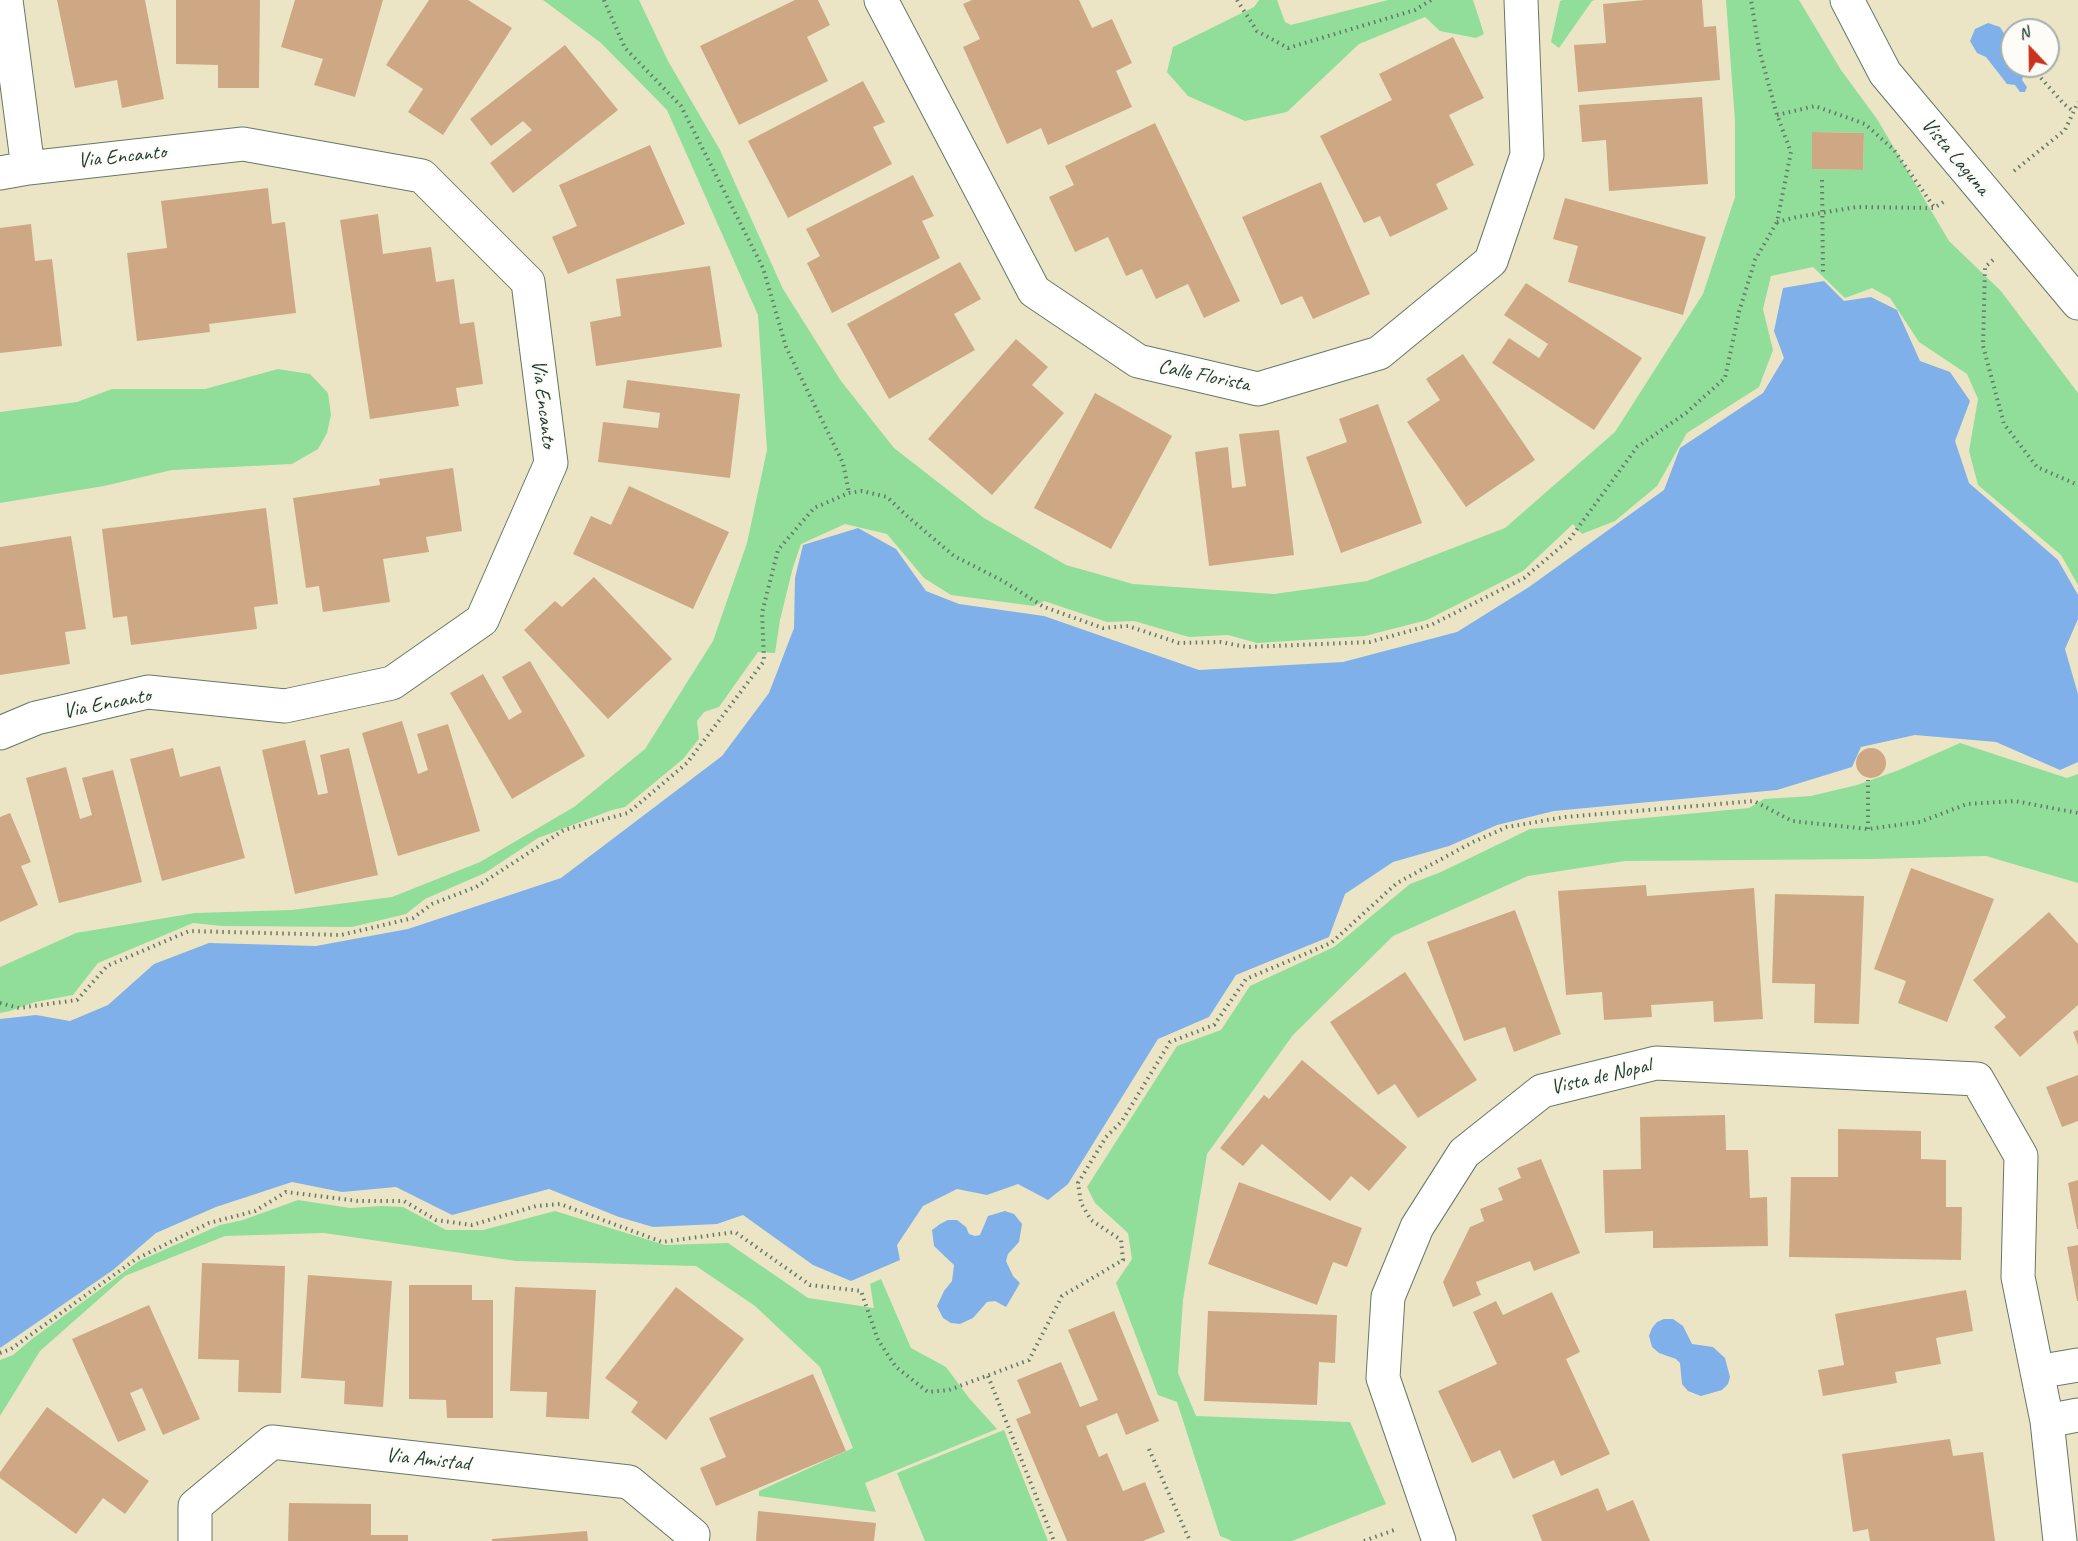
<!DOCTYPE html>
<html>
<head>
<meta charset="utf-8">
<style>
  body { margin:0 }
  #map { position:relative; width:2078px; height:1541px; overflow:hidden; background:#ebe5c5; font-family:Caveat,sans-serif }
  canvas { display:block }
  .north { position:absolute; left:2000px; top:18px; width:60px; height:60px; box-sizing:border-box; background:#fdfcf7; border:2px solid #a4b0a9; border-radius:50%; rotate:338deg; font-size:16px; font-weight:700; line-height:24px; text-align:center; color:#1f3d34 }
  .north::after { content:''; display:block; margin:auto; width:21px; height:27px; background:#c8321e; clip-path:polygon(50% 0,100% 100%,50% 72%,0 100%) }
</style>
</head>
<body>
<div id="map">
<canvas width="2078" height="1541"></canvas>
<div class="north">N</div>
</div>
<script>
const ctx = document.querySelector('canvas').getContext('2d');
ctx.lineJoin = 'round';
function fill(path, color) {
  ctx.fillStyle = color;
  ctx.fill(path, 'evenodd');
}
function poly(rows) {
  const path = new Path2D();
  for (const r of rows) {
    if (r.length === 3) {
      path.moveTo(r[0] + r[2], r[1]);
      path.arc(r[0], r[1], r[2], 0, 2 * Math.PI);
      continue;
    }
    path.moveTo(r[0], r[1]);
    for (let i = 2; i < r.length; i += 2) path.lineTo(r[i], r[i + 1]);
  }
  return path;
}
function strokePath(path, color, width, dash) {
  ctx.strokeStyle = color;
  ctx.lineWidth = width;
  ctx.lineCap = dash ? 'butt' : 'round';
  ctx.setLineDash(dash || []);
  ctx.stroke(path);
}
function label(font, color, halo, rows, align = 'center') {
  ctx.font = font + ' Caveat,sans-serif';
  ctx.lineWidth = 5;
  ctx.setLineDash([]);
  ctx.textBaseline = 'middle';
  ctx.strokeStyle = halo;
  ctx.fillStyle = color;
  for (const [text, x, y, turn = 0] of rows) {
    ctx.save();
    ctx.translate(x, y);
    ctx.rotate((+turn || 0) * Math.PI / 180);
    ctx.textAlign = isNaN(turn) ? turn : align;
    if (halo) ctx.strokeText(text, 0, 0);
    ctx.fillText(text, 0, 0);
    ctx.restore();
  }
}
const green = poly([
  [543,0,639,0,668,61,720,150,783,289,841,381,894,448,984,518,1066,565,1133,584,1274,594,1367,581,1505,528,1615,432,1703,294,1735,197,1735,121,1726,0,1799,0,1841,70,1877,119,1949,241,2001,291,2078,393,2078,585,2061,555,1978,485,1969,451,1978,399,1967,374,1919,342,1890,298,1872,288,1845,298,1813,267,1771,276,1763,309,1773,350,1759,387,1687,433,1657,486,1615,521,1582,534,1573,524,1523,571,1427,620,1365,636,1257,643,1228,635,1189,637,1134,621,1107,622,1044,601,1034,606,951,595,924,578,887,534,845,524,801,544,793,567,780,620,775,653,758,652,719,707,704,712,697,721,699,739,683,759,625,807,612,810,538,838,485,873,425,899,406,914,352,927,222,926,193,923,98,963,73,995,35,1002,10,1011,0,1013,0,967,76,933,195,913,292,910,392,897,480,862,574,807,645,749,713,641,747,543,767,450,758,315,667,110,601,43],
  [1812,132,1864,133,1863,170,1812,169],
  [1259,0,1277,0,1285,22,1291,25,1388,0,1473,0,1484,34,1476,38,1440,31,1425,17,1359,44,1287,112,1245,121,1188,96,1167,72,1173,47,1254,7],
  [1563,0,1595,0,1592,1,1559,48,1551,42,1560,1],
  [278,369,310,374,328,393,331,415,327,433,318,449,292,464,172,470,104,486,0,503,0,412,77,402,112,389,205,389],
  [1960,743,2067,778,2078,774,2078,883,1986,856,1871,859,1625,861,1528,876,1393,936,1293,1035,1207,1154,1183,1300,1178,1373,1196,1416,1350,1422,1386,1504,1292,1541,1232,1541,1220,1536,1177,1402,1158,1395,1116,1283,1132,1259,1128,1233,1095,1203,1087,1187,1177,1046,1221,1030,1250,986,1334,947,1410,884,1441,872,1530,829,1749,808,1764,799,1811,796,1857,785,1899,770],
  [298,1200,350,1208,382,1206,403,1207,446,1230,483,1230,555,1211,665,1245,728,1243,808,1298,874,1308,870,1284,881,1279,911,1348,946,1367,969,1398,997,1429,865,1483,876,1512,759,1496,759,1491,853,1448,820,1367,755,1306,696,1266,516,1261,324,1233,225,1236,125,1276,40,1351,0,1416,0,1360,13,1355,32,1339,139,1261,220,1225,243,1220],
  [1004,1430,1048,1541,925,1541,897,1473]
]);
const water = poly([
  [1988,23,2000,27,2005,35,2004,44,2012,55,2012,66,2020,66,2024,73,2022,80,2027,87,2025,92,2020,92,2015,85,2007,84,1986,57,1977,53,1970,41,1975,29],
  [1824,281,1844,301,1871,297,1897,310,1920,361,1950,372,1970,401,1955,441,1969,483,2058,560,2078,595,2078,619,2065,649,2078,694,2078,762,2060,770,1996,742,1915,735,1861,747,1852,767,1777,790,1554,811,1497,825,1449,846,1393,862,1345,894,1329,937,1236,975,1209,1017,1158,1039,1068,1184,1048,1200,1018,1184,987,1195,957,1189,923,1206,897,1245,900,1260,851,1281,813,1265,743,1215,717,1224,653,1227,619,1217,549,1189,452,1215,396,1187,342,1192,292,1182,216,1207,156,1233,113,1270,0,1348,0,1019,36,1015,70,1021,108,1005,154,964,209,943,316,946,408,929,561,878,722,756,769,693,794,628,795,578,803,545,858,528,896,549,926,591,959,604,1044,616,1199,670,1343,662,1457,632,1529,587,1664,490,1680,448,1763,393,1784,358,1774,331,1783,288],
  [1005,1211,1014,1214,1022,1224,1019,1242,1008,1254,1006,1261,1013,1276,1020,1283,1006,1307,995,1301,987,1302,973,1318,960,1324,951,1323,943,1318,937,1306,944,1291,952,1281,954,1265,934,1246,932,1230,940,1224,948,1220,957,1220,966,1227,969,1234,975,1236,980,1235,988,1216],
  [1664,1319,1673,1319,1683,1326,1692,1344,1713,1347,1725,1358,1730,1377,1728,1384,1722,1390,1701,1396,1688,1391,1682,1384,1680,1363,1676,1359,1659,1353,1652,1347,1649,1336,1652,1328,1657,1322]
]);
const building = poly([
  [57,0,145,0,164,99,122,108,117,80,75,88],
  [176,0,260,0,259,88,218,88,218,65,176,64],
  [295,0,383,0,355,97,314,85,323,59,281,47],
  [429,0,468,0,512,28,443,135,408,112,423,89,386,65],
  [795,0,818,0,830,25,807,37,828,81,739,125,700,46],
  [972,0,1079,0,1092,28,1112,19,1132,63,1116,71,1132,107,1048,145,1041,128,1007,144,963,47,980,39,963,4],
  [1645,0,1702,0,1704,27,1716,26,1720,80,1578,92,1574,45,1606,43,1603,4],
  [1453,37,1484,98,1449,115,1474,165,1436,184,1448,209,1390,237,1380,216,1364,223,1320,136,1392,100,1379,74],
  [565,45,618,110,513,193,490,163,532,130,523,121,491,146,470,119],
  [863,81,885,122,873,127,892,164,788,218,748,141],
  [1702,97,1708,184,1609,191,1606,140,1582,142,1579,105],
  [1155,123,1240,301,1204,318,1188,284,1156,299,1142,269,1126,276,1108,237,1075,252,1049,197,1074,185,1065,166],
  [1812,132,1864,133,1863,170,1812,169],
  [650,145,685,224,568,274,552,237,577,226,559,185],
  [913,175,934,216,922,221,940,258,832,313,807,263,820,256,806,229],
  [1321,182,1370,294,1313,319,1302,296,1281,305,1242,217],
  [268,188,272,224,285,222,296,313,209,324,210,332,137,341,127,253,167,248,161,201],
  [1565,198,1706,237,1683,315,1568,282,1578,246,1553,239],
  [378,214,383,254,431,247,436,282,454,279,460,324,474,322,483,384,456,388,459,406,370,419,340,220],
  [31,224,35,261,52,259,62,346,0,353,0,228],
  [960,262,981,299,954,314,975,350,889,399,847,324],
  [710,266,722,347,596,366,590,322,621,316,616,279],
  [1526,283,1642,358,1594,430,1492,363,1509,338,1539,358,1548,344,1504,315],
  [1016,339,1048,367,1032,385,1064,413,992,495,928,439],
  [1463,354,1535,460,1466,507,1407,422,1440,400,1426,379],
  [627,380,740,394,730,478,598,462,603,422,658,428,660,413,623,408],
  [1095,393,1172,436,1111,549,1034,508],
  [1378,404,1422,523,1341,553,1306,457,1347,442,1339,419],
  [1279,430,1294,555,1209,566,1195,452,1228,447,1232,488,1246,486,1239,434],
  [453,468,462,531,426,537,429,552,383,559,390,602,323,612,319,586,306,588,293,498,380,485,379,479],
  [629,486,729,532,693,609,573,554,591,516,611,525],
  [266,508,278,604,254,607,257,629,131,645,127,616,113,618,102,529],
  [71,536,86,629,65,632,70,664,0,675,0,547],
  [594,577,672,659,608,719,524,630,555,601,562,607],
  [530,661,585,756,512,799,450,693,483,674,509,720,522,712,502,677],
  [402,721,418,774,428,770,417,734,448,724,480,831,398,856,362,733],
  [305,740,318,795,328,793,320,755,349,748,378,875,295,894,262,750],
  [173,748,180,777,220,766,245,858,162,881,130,759],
  [1871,763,15],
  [66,767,80,819,92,815,82,778,113,770,142,882,59,903,26,778],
  [10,813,31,862,21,866,38,905,0,922,0,817],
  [1911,868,1994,899,1947,1022,1898,1003,1906,981,1874,969],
  [1646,885,1647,896,1754,888,1763,1019,1714,1022,1713,1001,1651,1005,1652,1017,1604,1020,1602,992,1566,995,1558,891],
  [1775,894,1864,896,1859,1024,1814,1023,1815,984,1772,983],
  [1515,910,1561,1034,1514,1052,1505,1027,1464,1041,1427,942],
  [2049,912,2078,944,2078,1005,2020,1057,1994,1027,2006,1017,1973,980],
  [1405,972,1477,1080,1418,1118,1395,1084,1378,1095,1330,1022],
  [2078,1030,2078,1045,2073,1032],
  [1302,1060,1407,1147,1369,1191,1351,1176,1330,1201,1262,1144,1243,1166,1220,1148,1264,1095,1269,1099],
  [2078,1075,2078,1121,2062,1127,2046,1087],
  [1725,1115,1726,1150,1748,1150,1750,1198,1767,1197,1768,1246,1653,1248,1653,1231,1605,1233,1603,1170,1641,1169,1640,1117],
  [1838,1129,1921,1131,1921,1159,1946,1160,1946,1207,1962,1207,1961,1260,1789,1257,1791,1177,1838,1177],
  [1541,1159,1580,1253,1534,1271,1530,1261,1476,1282,1481,1295,1453,1307,1443,1282,1470,1227,1484,1221,1480,1209,1503,1200,1498,1188,1521,1178,1517,1168],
  [2078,1180,2078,1229,2077,1229,2068,1183],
  [1239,1182,1362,1228,1347,1267,1333,1262,1317,1305,1208,1264],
  [2078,1245,2078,1301,2077,1301,2067,1247],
  [202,1263,285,1266,281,1393,238,1392,239,1360,198,1359],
  [308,1275,392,1281,383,1407,344,1404,345,1381,301,1378],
  [409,1285,472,1285,472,1300,493,1300,493,1418,447,1418,446,1400,409,1399],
  [515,1287,596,1290,589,1419,546,1417,547,1392,510,1391],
  [676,1287,744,1339,666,1440,631,1412,638,1402,605,1378],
  [1966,1290,1973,1331,1936,1338,1941,1364,1895,1372,1897,1383,1823,1396,1818,1370,1844,1365,1835,1314],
  [1552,1292,1580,1352,1566,1359,1610,1454,1561,1476,1554,1460,1513,1479,1500,1450,1472,1463,1438,1391,1497,1364,1473,1312,1496,1301,1503,1315],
  [149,1305,200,1419,163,1435,142,1388,130,1393,146,1430,118,1442,72,1339],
  [1114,1311,1159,1421,1126,1435,1117,1413,1086,1426,1099,1457,1107,1453,1123,1491,1145,1482,1165,1532,1143,1541,1067,1541,1016,1419,1031,1413,1017,1380,1061,1362,1080,1407,1098,1400,1068,1330],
  [1208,1311,1337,1315,1335,1363,1319,1362,1317,1405,1204,1401],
  [813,1374,846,1451,716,1506,700,1468,726,1457,709,1418],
  [47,1407,149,1481,125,1514,103,1498,76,1534,0,1478,0,1472],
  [1950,1439,1953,1456,1983,1452,1995,1541,1870,1541,1868,1529,1853,1532,1842,1454],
  [1598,1488,1607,1511,1633,1500,1650,1541,1542,1541,1532,1515],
  [289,1503,371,1504,371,1535,408,1535,408,1541,288,1541],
  [758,1511,876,1523,874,1541,756,1541],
  [587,1531,588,1541,492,1541,492,1539]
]);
const path = poly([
  [604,0,625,48,681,106,763,268,786,347,843,463,849,493],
  [1237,0,1257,31,1288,48,1415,10,1431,0],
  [2041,78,2064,104,2074,112],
  [1777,115,1815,106,1865,124,1894,150,1934,207],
  [2014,171,2065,130,2078,102],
  [1822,180,1823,276],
  [1777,222,1797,217,1856,207,1934,208,1945,201],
  [1993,260,1985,267,1983,346,2004,424,2037,467,2078,485],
  [1868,829,1868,780],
  [0,1003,19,1008,77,1000,107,966,189,931,341,935,413,918,432,904,476,887,564,830,628,813,687,763,764,661,762,613,778,550,814,508,849,493,862,491,887,497,907,516,954,556,1003,581,1044,607,1103,628,1128,626,1179,643,1220,642,1247,647,1370,642,1431,625,1524,578,1569,540,1637,447,1686,413,1725,378,1739,312,1755,260,1777,222,1791,152,1777,115,1759,49,1751,0],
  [0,1353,11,1349,136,1259,209,1223,255,1211,286,1192,358,1201,404,1201,436,1220,472,1225,536,1206,560,1204,662,1242,735,1232,810,1285,861,1291,878,1340,896,1367,928,1392,949,1390,1029,1360,1062,1296,1123,1260,1121,1240,1091,1220,1081,1203,1078,1183,1106,1137,1122,1121,1170,1042,1214,1025,1246,979,1331,943,1397,883,1473,842,1507,827,1565,817,1754,801,1792,821,1868,829,1920,822,1967,804,2015,801,2078,813],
  [988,1376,1054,1541],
  [1149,1449,1190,1541],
  [1364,1541,1397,1529]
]);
const minor = poly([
  [6,0,28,168],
  [881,0,1034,291,1138,361,1258,389,1379,353,1491,261,1527,155,1521,0],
  [1847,0,1885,73,2078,303],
  [0,173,28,168,243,144,422,176,528,282,551,463,482,620,392,683,285,706,148,692,36,718,0,733],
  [2037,1372,2078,1365],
  [2047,1421,2078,1415],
  [195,1541,195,1506,272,1442,629,1482,693,1535,692,1541],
  [1439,1541,1383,1378,1388,1297,1417,1227,1464,1153,1542,1091,1656,1063,1977,1079,2021,1156,2018,1277,2047,1421,2060,1541]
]);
const streetNames = [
  ["Via Encanto",122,157,-6],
  ["Vista Laguna",1955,157,50],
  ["Calle Florista",1204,376,12],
  ["Via Encanto",543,404,83],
  ["Via Encanto",107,704,-11],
  ["Vista de Nopal",1601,1077,-13],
  ["Via Amistad",428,1460,6]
];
fill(green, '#91de9b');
fill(water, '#7fb0ea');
fill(building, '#cea884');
strokePath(minor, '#667867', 35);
strokePath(path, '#667867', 4, [1.5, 4.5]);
strokePath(minor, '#fff', 33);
label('21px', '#1f3d34', '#fdfcf7', streetNames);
</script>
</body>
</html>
